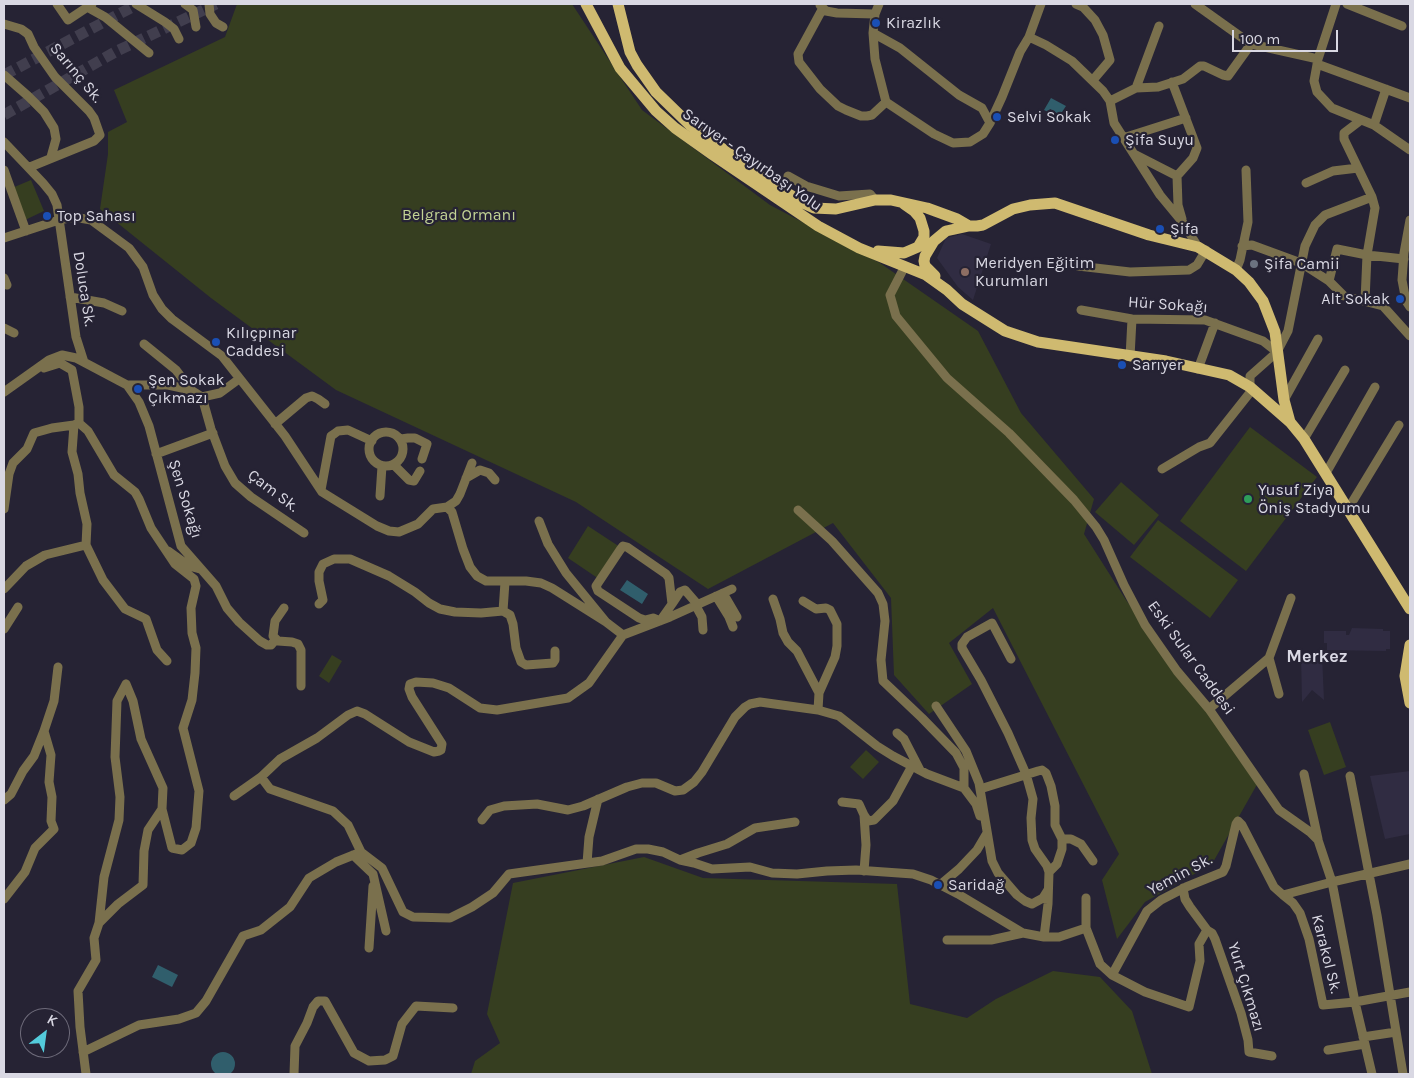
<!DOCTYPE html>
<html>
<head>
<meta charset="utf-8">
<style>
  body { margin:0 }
  #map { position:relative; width:1414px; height:1078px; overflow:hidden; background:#262334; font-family:Karla,sans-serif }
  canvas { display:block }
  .frame { position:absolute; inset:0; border:5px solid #d9d8e3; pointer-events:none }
  .north { position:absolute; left:20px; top:1008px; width:50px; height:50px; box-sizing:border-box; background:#262334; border:1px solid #6e6b7a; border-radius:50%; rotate:30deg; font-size:14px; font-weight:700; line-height:20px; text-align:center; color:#d9d8e3 }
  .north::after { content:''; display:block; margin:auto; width:18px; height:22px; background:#53cbdb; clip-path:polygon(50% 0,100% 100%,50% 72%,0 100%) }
  .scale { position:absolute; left:1232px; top:30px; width:106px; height:22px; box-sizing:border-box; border:2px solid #d9d8e3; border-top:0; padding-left:6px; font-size:15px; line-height:18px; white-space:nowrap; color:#d9d8e3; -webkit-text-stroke:4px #262334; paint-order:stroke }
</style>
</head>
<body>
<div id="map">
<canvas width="1414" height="1078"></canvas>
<div class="frame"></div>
<div class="north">K</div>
<div class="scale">100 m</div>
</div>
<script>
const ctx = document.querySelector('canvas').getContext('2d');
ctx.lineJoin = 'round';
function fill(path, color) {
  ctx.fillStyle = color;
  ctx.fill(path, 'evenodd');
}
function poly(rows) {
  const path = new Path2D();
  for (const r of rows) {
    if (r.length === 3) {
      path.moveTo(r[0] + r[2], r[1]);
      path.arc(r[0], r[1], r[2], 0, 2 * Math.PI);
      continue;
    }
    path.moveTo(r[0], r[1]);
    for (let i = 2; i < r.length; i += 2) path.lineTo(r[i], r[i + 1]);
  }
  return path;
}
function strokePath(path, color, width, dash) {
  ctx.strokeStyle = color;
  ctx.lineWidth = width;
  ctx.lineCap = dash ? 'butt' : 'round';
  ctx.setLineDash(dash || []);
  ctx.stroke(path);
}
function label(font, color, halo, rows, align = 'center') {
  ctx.font = font + ' Karla,sans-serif';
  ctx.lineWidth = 4.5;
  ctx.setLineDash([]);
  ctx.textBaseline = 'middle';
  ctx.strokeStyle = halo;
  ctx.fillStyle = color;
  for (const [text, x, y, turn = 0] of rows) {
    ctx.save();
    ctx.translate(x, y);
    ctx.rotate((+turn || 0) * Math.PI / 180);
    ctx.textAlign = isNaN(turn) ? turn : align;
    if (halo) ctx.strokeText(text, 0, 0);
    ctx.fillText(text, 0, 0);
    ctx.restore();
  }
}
const built = poly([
  [962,234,991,244,973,300,958,287,937,258,946,238],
  [1352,628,1383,629,1383,631,1390,631,1390,649,1386,649,1386,651,1327,650,1327,643,1324,643,1324,631,1346,631,1346,635,1349,635],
  [1322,655,1324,700,1312,690,1302,702,1301,656],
  [1410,771,1410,834,1385,839,1370,776]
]);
const green = poly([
  [237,4,572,4,642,110,770,205,880,263,978,331,1021,413,1094,499,1084,534,1126,600,1259,781,1212,864,1145,902,1117,939,1102,880,1119,854,993,608,949,643,972,684,929,714,894,675,891,598,833,523,708,589,576,502,336,390,211,298,100,209,108,154,108,132,127,122,114,90,225,37],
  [31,180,44,211,25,220,12,188],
  [1250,427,1317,477,1246,571,1180,521],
  [1121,482,1159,515,1134,545,1095,512],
  [1158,520,1238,580,1210,618,1130,557],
  [588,526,620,547,599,579,568,558],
  [332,655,342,661,329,683,319,676],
  [1330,722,1346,767,1324,775,1308,730],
  [866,750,879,762,863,779,850,767],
  [644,857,703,878,897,884,910,1004,967,1018,996,999,1053,971,1100,977,1132,1011,1152,1074,471,1074,475,1061,500,1043,487,1014,513,883]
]);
const water = poly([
  [1051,98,1066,106,1060,115,1050,109,1048,112,1044,110],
  [627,580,648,594,642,604,620,590],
  [158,965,178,975,172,987,152,977],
  [223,1064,12]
]);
const majorTunnel = poly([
  [4,75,138,4],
  [4,115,117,51,216,4]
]);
const minor = poly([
  [57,4,68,20,92,4],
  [136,4,165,22,174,29,179,39],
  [185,4,193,10,196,27],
  [209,4,210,14,216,23,223,27],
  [879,4,875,14,873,33,875,59,886,102,934,134,953,143,970,142,983,134,990,123,1002,97,1020,52,1029,37,1046,45,1072,61,1103,91,1110,101,1114,123,1160,195,1184,224,1198,247],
  [1076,4,1083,7,1095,20,1103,35,1110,60,1093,80],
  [1195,4,1251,44,1318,59],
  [1336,4,1318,59,1314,81,1317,92,1332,108,1374,125,1410,150],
  [1347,4,1402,26],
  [820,5,826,11,837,13,875,14],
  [89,8,105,17,149,53],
  [823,8,798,54,799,62,820,89,838,106,846,110,861,116,867,116,872,115,886,102],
  [4,24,21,29,28,34,34,47,55,77,89,111,94,118,100,135,94,141,30,167],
  [873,33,900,48,959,95,982,108,990,123],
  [1029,37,1041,4],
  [1317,64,1410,98],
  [4,75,28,96,44,112,54,128,56,139,51,157],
  [1172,82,1197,148,1193,158,1177,176],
  [1136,88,1158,87,1183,79,1200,66,1204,66,1223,75,1228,76,1251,44],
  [1110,101,1136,88,1159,26],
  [1361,120,1344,133,1344,139,1372,197,1375,208,1367,255,1365,301],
  [1374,125,1386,89],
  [1123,138,1186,118],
  [4,142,43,183,52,194,57,205,76,337,84,362],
  [1134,154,1177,176,1178,205,1182,219],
  [4,170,26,231],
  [788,176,806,186,839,196,870,194,875,200],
  [1306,183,1333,171,1358,168],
  [1410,220,1404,253,1402,280,1406,301,1410,307],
  [4,238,59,220,74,217,91,220,129,248,143,267,153,295,162,309,172,319,222,356,285,436,322,492,377,526,389,531,399,532,418,524,433,509,447,507,452,512,463,549,470,567,477,576,486,581,526,581,541,583,552,588,606,622],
  [1242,246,1252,245,1301,263,1329,281,1344,296,1383,306,1410,336],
  [905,266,890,295,896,316,947,378,1009,433,1074,500,1096,527,1104,540,1124,585,1145,625,1177,671,1209,709,1279,810,1310,832,1318,840,1332,882,1355,1002,1372,1074],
  [1078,266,1130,272,1189,270,1197,265,1206,250],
  [1236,270,1240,260,1248,222,1246,170],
  [4,278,7,285],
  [1329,281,1337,249,1367,255,1404,259],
  [70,297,104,303,122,311],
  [1081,310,1132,319,1205,320,1263,341,1277,352],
  [4,328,14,333],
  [144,344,176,370,191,390,202,397,211,429,225,466,235,483,251,497,304,533],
  [1130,357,1132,319],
  [44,368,60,363,72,370,79,407,79,423],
  [1198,369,1215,323],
  [127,385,139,402,149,426,181,546,216,586,227,608,239,622,260,641,267,645,271,645,276,639],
  [1250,387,1250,376,1277,352,1288,331,1305,246,1315,225,1325,215,1372,197],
  [4,392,49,360,62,355,76,358,127,385,168,385,191,390],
  [202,397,220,393,239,379],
  [1284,400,1318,339],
  [79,423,88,431,114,475,135,492,139,499,151,528,175,564,194,579,196,586,191,608,192,633,196,648,195,673,192,700,183,728,199,791,196,828,191,843,182,850,172,848,162,809],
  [275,424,306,398,312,396,318,399,325,404],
  [74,425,72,452,78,474,80,493,87,524,86,545],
  [386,449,17],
  [401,439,408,438,415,438,427,444,422,459],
  [1304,439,1345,370],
  [156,454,213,433],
  [394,465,409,480,414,481,420,471],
  [1162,469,1199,447,1210,443,1252,390],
  [1326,473,1375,387],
  [466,478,480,470,489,473,495,480],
  [321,490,331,436,334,434,338,431,348,430,372,441],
  [380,496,382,466],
  [447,507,456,501,460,494,472,463],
  [4,509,9,474,13,463,27,449,34,433,52,428,74,425,79,423],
  [1348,509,1399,425],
  [798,510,832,541,878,593,883,604,885,621,881,660,883,681,922,718,956,753,964,768,964,788],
  [539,521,548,544,566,573,606,622,623,635,670,617,732,589],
  [168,551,189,566,200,569],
  [4,589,26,566,45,555,86,545,103,580,125,609,146,619,157,650,167,661],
  [723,593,737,617],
  [716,596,729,617,733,627],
  [773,599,780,619,783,633,788,642,797,651,819,693,818,710],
  [803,601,816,609,826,608,830,610,837,624,837,646,835,657,819,693],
  [319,604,323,600,319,581,319,572,323,564,334,559,350,559,389,576,415,592,429,603,440,609,455,612,481,613,503,611,510,615,513,624,516,648,521,662,526,665,553,663,555,660,555,651],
  [672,604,669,578,666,574,627,547,623,546,620,550,596,586,598,591,639,618,645,620,653,618,660,621,672,604,680,592,685,590,698,605],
  [696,606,702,617,703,630],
  [284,608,275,621,273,636,278,641,292,642,298,644,301,650,301,686],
  [503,611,505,582],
  [4,629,18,607],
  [1269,658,1279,694],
  [1011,659,992,623,967,637,962,644,962,648,981,680,1008,733,1026,774,1033,799,1031,818,1032,840,1035,849,1047,866,1049,872,1048,904,1044,937],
  [936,706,966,751,979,783,992,861,998,873,1017,895,1025,901,1032,904,1043,898,1048,890],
  [1209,709,1269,658,1291,598],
  [44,731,54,701,58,667],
  [897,733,904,739,920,770],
  [1304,774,1318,839],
  [1350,776,1377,915,1403,1074],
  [261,777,270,789,333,811,348,825,361,852,382,868,403,912,413,917,450,918,472,907,493,893,509,874,602,861,636,849,648,849,663,852,680,860,694,863,712,869,750,867,772,873,797,874,827,871,856,870,913,874,931,880,958,894,1023,933,1044,937,1059,937,1086,928,1100,964,1112,975,1145,992,1189,1007,1200,961,1199,944,1207,930],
  [964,788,976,804,980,816],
  [980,789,1038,771,1042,770,1046,773,1051,786,1055,806,1055,825,1062,839,1062,849,1057,864,1049,872],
  [234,796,261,777,280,759,317,738,348,715,357,711,365,714,409,742,434,752,439,751,441,750,442,744,412,697,409,689,410,684,416,682,433,683,449,688,480,708,497,710,568,698,589,683,623,635],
  [4,800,11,794,23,771,34,756,44,731,51,755,49,782,52,797,51,821,54,829,35,848,25,872,4,899],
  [842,802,859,804,864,815,866,845,864,871],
  [864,815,868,821,874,820,893,801,912,766],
  [482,820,490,810,504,806,537,804,568,810,583,806,627,787,642,783,656,783,675,791,683,790,694,782,702,772,735,717,745,707,750,704,760,702,818,710,839,716,877,746,893,756,927,774,964,788],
  [1062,839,1071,839,1081,844,1093,861],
  [353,855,373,874,386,931],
  [680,860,698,853,727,844,755,828,795,822],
  [587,863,589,837,598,799],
  [1410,864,1332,882,1283,895,1293,903,1300,913,1309,939,1323,1005,1355,1002,1410,992],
  [940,885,959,869,977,850,987,833],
  [1183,888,1185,899,1190,907,1207,930,1212,933,1215,939,1241,1013,1248,1040,1249,1052,1272,1056],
  [99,923,104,877,119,820,120,797,115,757,117,701,126,684],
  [1086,928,1086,898],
  [947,940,991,940,1023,933],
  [369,948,373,886],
  [1112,975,1147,911,1161,900,1186,887,1223,872,1226,866,1236,824,1238,821,1242,825,1274,887,1283,895],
  [1363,1037,1396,1032],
  [1328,1050,1365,1044],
  [83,1052,139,1025,179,1019,196,1013,206,1001,243,936,261,930,290,907,309,878,336,862,361,852],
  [86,1074,80,1027,78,991,96,960,94,938,99,923,118,904,143,885,144,851,148,830,162,809,163,788,141,739,133,701,126,684],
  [294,1074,295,1046,307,1023,313,1007,318,1001,325,1001,354,1053,369,1061,385,1060,393,1056,402,1024,416,1006,453,1008]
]);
const major = poly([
  [586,4,620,68,656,111,675,128,713,155,818,226,859,248,926,275,947,290,962,304,1005,331,1038,342,1166,361,1229,375,1250,387,1290,422],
  [618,4,630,52,637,65,656,92,690,125,757,174,803,203,814,208,836,209,875,200,891,200,927,208,957,219,969,226,977,226,983,225,1013,209,1030,205,1055,203,1149,235,1198,247,1236,270,1249,282,1263,301,1275,332,1284,400,1290,422,1304,439,1410,609],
  [878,251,904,253,918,247,924,237,924,231,920,218,914,211,904,204],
  [935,276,925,266,924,261,925,256,934,241,946,231,969,226],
  [1410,645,1405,676,1410,703]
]);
const markers = [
  [876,23,5,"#1a4fb4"],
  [997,117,5,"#1a4fb4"],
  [1115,140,5,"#1a4fb4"],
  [47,216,5,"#1a4fb4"],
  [1160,229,5,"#1a4fb4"],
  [1254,264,5,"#6b7280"],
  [965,272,5,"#8d6e63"],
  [1400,299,5,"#1a4fb4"],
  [216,342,5,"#1a4fb4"],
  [1122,365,5,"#1a4fb4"],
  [138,389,5,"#1a4fb4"],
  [1248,499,5,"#2e9e5b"],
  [938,885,5,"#1a4fb4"]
];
const poiNames = [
  ["Kirazlık",886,23],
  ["Selvi Sokak",1007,117],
  ["Şifa Suyu",1125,140],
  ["Top Sahası",57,216],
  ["Şifa",1170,229],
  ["Meridyen Eğitim",975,263],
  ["Kurumları",975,281],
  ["Şifa Camii",1264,264],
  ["Alt Sokak",1390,299,"right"],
  ["Kılıçpınar",226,333],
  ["Caddesi",226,351],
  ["Sarıyer",1132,365],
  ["Şen Sokak",148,380],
  ["Çıkmazı",148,398],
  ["Yusuf Ziya",1258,490],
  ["Öniş Stadyumu",1258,508],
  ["Saridağ",948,885]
];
const streetNames = [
  ["Sarınç Sk.",76,73,50],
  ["Sarıyer - Çayırbaşı Yolu",752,160,35],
  ["Doluca Sk.",84,289,81],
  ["Hür Sokağı",1168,305,4],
  ["Çam Sk.",273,491,37],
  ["Şen Sokağı",185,499,73],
  ["Eski Sular Caddesi",1191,658,54],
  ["Yemin Sk.",1180,875,-28],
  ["Karakol Sk.",1326,954,76],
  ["Yurt Çıkmazı",1246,987,73]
];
const parkNames = [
  ["Belgrad Ormanı",459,215]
];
const neighbourhoodNames = [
  ["Merkez",1317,657]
];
fill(built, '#302c42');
fill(green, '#363e20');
fill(water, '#305e6c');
strokePath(majorTunnel, '#413e4e', 11, [11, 5.5]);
strokePath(minor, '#7a704d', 9);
strokePath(major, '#cfba70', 11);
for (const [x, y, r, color] of markers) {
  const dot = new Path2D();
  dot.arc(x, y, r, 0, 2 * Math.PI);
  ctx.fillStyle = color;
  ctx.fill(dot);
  strokePath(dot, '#262334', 2);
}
label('16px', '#d9d8e3', '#262334', poiNames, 'left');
label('16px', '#d9d8e3', '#262334', streetNames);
label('16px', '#c2d394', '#262334', parkNames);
label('bold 18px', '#d9d8e3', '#262334', neighbourhoodNames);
</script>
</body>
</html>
